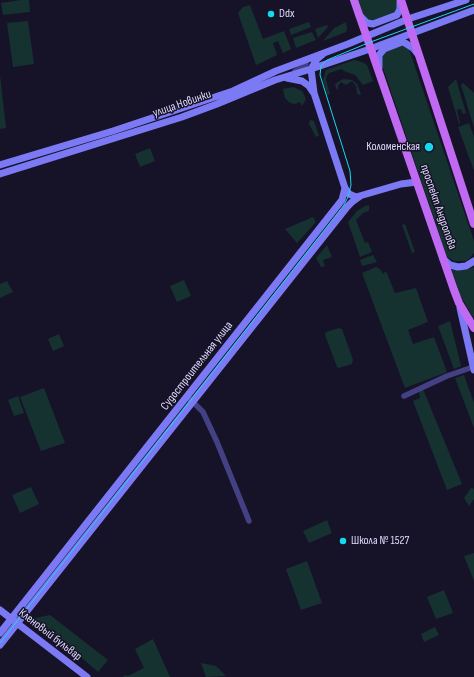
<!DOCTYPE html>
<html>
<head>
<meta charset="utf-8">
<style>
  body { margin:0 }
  canvas { display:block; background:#161228 }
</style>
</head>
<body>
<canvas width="474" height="677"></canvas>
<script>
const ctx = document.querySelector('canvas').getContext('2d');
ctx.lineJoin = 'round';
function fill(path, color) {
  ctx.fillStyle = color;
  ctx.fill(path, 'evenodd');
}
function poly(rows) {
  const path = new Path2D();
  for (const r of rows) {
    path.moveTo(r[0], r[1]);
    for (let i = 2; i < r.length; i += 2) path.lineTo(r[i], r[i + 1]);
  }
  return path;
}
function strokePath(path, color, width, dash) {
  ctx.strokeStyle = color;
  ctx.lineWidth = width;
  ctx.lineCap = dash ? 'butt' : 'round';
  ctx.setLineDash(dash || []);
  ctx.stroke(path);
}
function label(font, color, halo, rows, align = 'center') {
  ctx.font = font + ' "Sofia Sans Condensed",sans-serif';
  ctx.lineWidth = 3;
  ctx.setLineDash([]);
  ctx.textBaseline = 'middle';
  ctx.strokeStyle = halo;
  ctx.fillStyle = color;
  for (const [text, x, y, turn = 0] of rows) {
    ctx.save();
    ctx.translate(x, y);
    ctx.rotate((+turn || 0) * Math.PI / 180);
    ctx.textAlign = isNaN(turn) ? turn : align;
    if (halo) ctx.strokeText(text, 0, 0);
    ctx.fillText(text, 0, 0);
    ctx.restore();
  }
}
const green = poly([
  [21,0,29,0,30,12,3,15,1,3],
  [358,0,396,0,398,5,396,12,372,22,364,17],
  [250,5,263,39,284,31,291,49,283,53,278,41,273,43,277,55,256,65,238,13,243,7],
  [28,21,34,64,13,67,7,23],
  [309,22,311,27,291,35,289,29],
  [346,22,347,28,346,32,323,41,334,28],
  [327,25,328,27,318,38,315,29],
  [312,32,316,40,296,48,293,38],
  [402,45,409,49,474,241,474,253,470,258,465,261,454,261,447,257,381,62,383,53],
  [354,60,362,62,367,65,373,81,363,85,355,75,344,71,342,69,329,73,327,76,326,80,330,94,327,95,323,80,326,70],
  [0,75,6,128,0,129],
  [343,79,352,80,357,84,361,94,359,95,357,93,356,86,352,81,346,85,341,82,338,86,338,90,336,88,335,84],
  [456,79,466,113,463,114,461,109,457,110,460,123,459,124,448,87],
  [463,83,474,93,474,128,461,85],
  [293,87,302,91,306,99,302,106,300,102,295,104,290,103,285,98,283,89],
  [310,120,314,121,319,136,316,137,309,124],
  [469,123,474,137,474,171,458,127],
  [150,148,155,161,140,167,135,154],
  [369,205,369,211,363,213,356,220,365,243,368,242,372,252,360,257,348,222,357,211,365,206],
  [313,217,316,222,297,243,285,229],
  [405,224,415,252,412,253,402,225],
  [327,245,332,257,323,260,325,266,321,267,316,258],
  [373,255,377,262,362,266,360,260],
  [376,267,380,269,383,274,386,271,395,293,416,288,428,322,408,330,413,344,434,337,447,372,405,388,362,273],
  [474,267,474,319,459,293,452,271,453,269,466,270],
  [184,280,191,296,177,302,170,286],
  [7,281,13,292,0,298,0,284],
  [450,321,461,366,454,369,438,326],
  [339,328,342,329,353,360,352,364,339,368,337,367,325,335,326,332],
  [59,334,64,346,53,351,48,339],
  [464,375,474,403,474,428,455,378],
  [44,388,65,443,41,451,20,397],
  [423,389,462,484,447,490,413,401,420,398,419,391],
  [18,396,24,413,14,416,8,400],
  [31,487,39,504,20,513,12,495],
  [472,487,474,490,474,499,469,506,464,498],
  [327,520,332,533,309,543,303,531],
  [474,553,474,581,464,556],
  [307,561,322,603,301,610,286,569],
  [444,590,453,613,436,619,427,597],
  [50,615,108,660,98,672,68,646,66,650,34,623,35,618],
  [435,627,439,635,424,642,421,634],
  [153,639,170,677,123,677,125,675,128,676,144,668,135,649],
  [201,663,216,666,226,676,206,677]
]);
const street = poly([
  [295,71,304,67,306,64,305,61],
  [187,396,203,412,217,442,249,521],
  [404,396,447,376,473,367]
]);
const secondary = poly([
  [359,15,367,23,373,24,397,15,400,9,400,1],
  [379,68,379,55,384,49,402,42,405,43,413,48,417,53],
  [287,78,302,81,309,86,313,92],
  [0,165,113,131,233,91,276,71,348,44,408,19,466,0],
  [0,174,182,117,217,104,275,80,311,69,370,49,474,10],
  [345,188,349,194,356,197,401,184,417,182],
  [443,259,450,265,458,267,466,266,474,261],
  [460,308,474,370],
  [0,610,87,677],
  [0,633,342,200,345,188,314,93,311,69,317,59,323,54],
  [0,645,347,207,352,202,359,197]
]);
const primary = poly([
  [354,0,454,290,459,303,474,328],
  [401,0,474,224]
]);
const tram = poly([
  [0,643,344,205,348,197,351,185,350,171,320,75,321,66,327,60,368,43,474,4]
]);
const markers = [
  [271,14,4,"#15d9ee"],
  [429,147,5,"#15d9ee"],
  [343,541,4,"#15d9ee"]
];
const poiNames = [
  ["Ddx",279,14],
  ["Коломенская",420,147,"right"],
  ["Школа № 1527",351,541]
];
const streetNames = [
  ["улица Новинки",182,104,-19],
  ["проспект Андропова",438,207,71],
  ["Судостроительная улица",197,366,-52],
  ["Кленовый бульвар",50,635,38]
];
fill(green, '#153130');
strokePath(street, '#434183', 5.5);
strokePath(secondary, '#7c79f5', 7);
strokePath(primary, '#c06af4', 8);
strokePath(tram, '#15d9ee', 1);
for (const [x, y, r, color] of markers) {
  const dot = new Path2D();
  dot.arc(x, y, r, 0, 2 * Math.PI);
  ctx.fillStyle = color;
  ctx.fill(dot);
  strokePath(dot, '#161228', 1.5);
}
label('12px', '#dfdbfc', '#161228', poiNames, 'left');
label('12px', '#dfdbfc', '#161228', streetNames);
</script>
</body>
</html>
